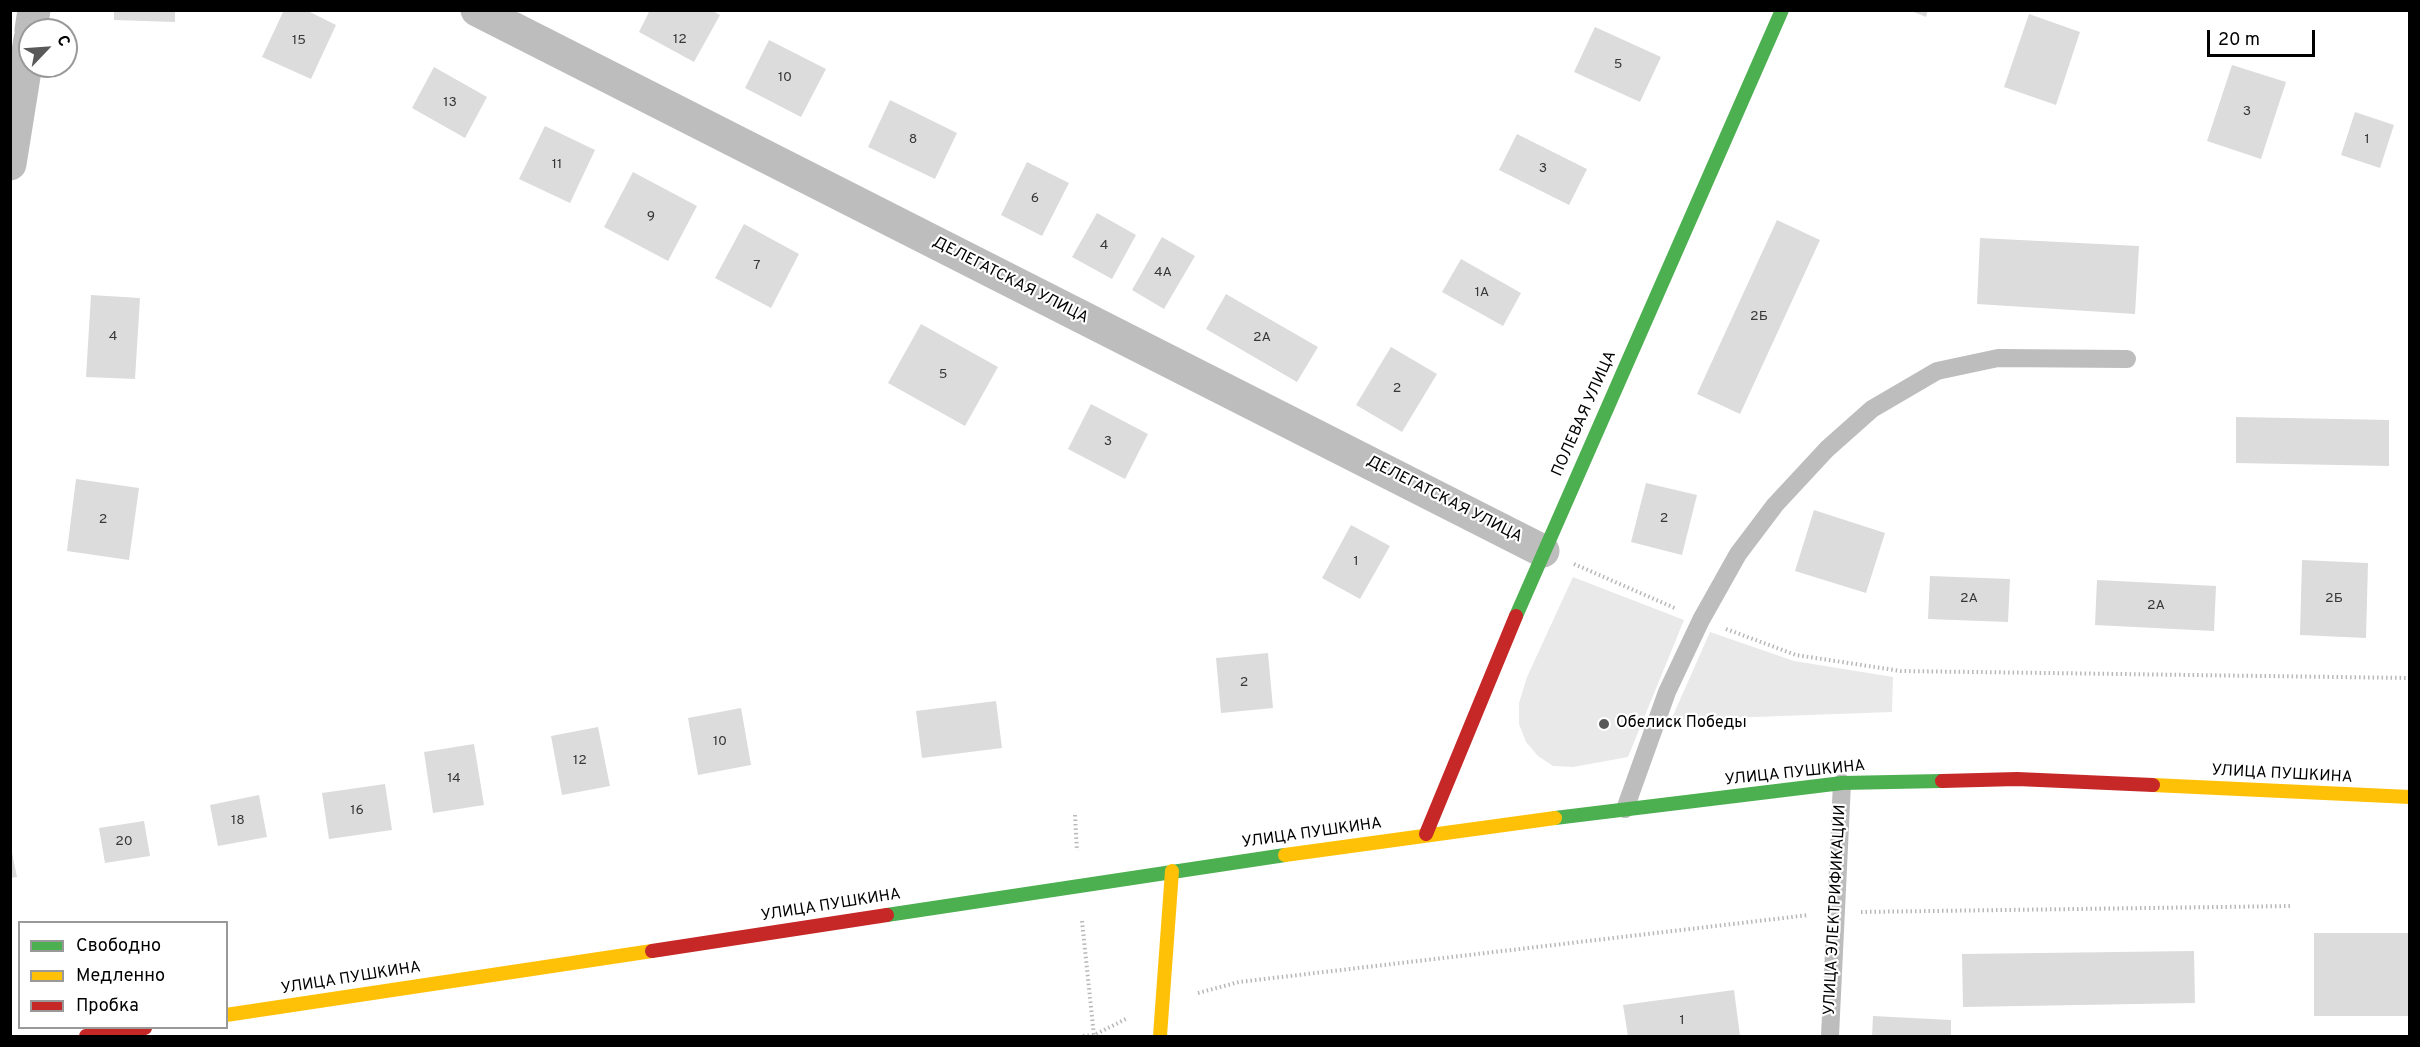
<!DOCTYPE html>
<html>
<head>
<meta charset="utf-8">
<style>
  body { margin:0 }
  #map { position:relative; width:2420px; height:1047px; overflow:hidden; background:#fff; font-family:Overpass,sans-serif }
  canvas { display:block }
  .frame { position:absolute; inset:0; border:12px solid #000; pointer-events:none }
  .legend { position:absolute; left:18px; top:921px; width:210px; height:108px; box-sizing:border-box; background:#fff; border:2px solid #999; margin:0; padding:8px 10px; list-style:none; font-size:18px; color:#000 }
  .legend li { display:flex; align-items:center; gap:12px; height:30px }
  .legend b { width:30px; border:2px solid #999 }
  .north { position:absolute; left:18px; top:18px; width:60px; height:60px; box-sizing:border-box; background:#fff; border:2px solid #999; border-radius:50%; rotate:65deg; font-size:16px; font-weight:700; line-height:24px; text-align:center; color:#000 }
  .north::after { content:''; display:block; margin:auto; width:21px; height:27px; background:#595959; clip-path:polygon(50% 0,100% 100%,50% 72%,0 100%) }
  .scale { position:absolute; left:2207px; top:30px; width:108px; height:27px; box-sizing:border-box; border:3px solid #000; border-top:0; padding-left:8px; font-size:18px; line-height:21px; white-space:nowrap; color:#000; -webkit-text-stroke:4px #fff; paint-order:stroke }
</style>
</head>
<body>
<div id="map">
<canvas width="2420" height="1047"></canvas>
<div class="frame"></div>
<ul class="legend">
<li><b style="height:8px;background:#4caf50"></b>Свободно</li>
<li><b style="height:8px;background:#ffc107"></b>Медленно</li>
<li><b style="height:8px;background:#c62828"></b>Пробка</li>
</ul>
<div class="north">С</div>
<div class="scale">20 m</div>
</div>
<script>
const ctx = document.querySelector('canvas').getContext('2d');
ctx.lineJoin = 'round';
function fill(path, color) {
  ctx.fillStyle = color;
  ctx.fill(path, 'evenodd');
}
function poly(rows) {
  const path = new Path2D();
  for (const r of rows) {
    path.moveTo(r[0], r[1]);
    for (let i = 2; i < r.length; i += 2) path.lineTo(r[i], r[i + 1]);
  }
  return path;
}
function strokePath(path, color, width, dash) {
  ctx.strokeStyle = color;
  ctx.lineWidth = width;
  ctx.lineCap = dash ? 'butt' : 'round';
  ctx.setLineDash(dash || []);
  ctx.stroke(path);
}
function label(font, color, halo, rows, align = 'center') {
  ctx.font = font + ' Overpass,sans-serif';
  ctx.lineWidth = 4.5;
  ctx.setLineDash([]);
  ctx.textBaseline = 'middle';
  ctx.strokeStyle = halo;
  ctx.fillStyle = color;
  for (const [text, x, y, turn = 0] of rows) {
    ctx.save();
    ctx.translate(x, y);
    ctx.rotate((+turn || 0) * Math.PI / 180);
    ctx.textAlign = isNaN(turn) ? turn : align;
    if (halo) ctx.strokeText(text, 0, 0);
    ctx.fillText(text, 0, 0);
    ctx.restore();
  }
}
const green = poly([
  [1573,577,1684,620,1628,757,1573,767,1553,766,1538,756,1526,742,1519,724,1519,703,1527,677],
  [1710,632,1794,661,1893,677,1892,712,1671,720]
]);
const building = poly([
  [114,10,175,10,175,22,114,20],
  [284,10,306,10,336,25,311,79,262,57],
  [650,10,711,10,720,15,694,62,639,32],
  [1909,10,1928,10,1926,17],
  [2029,14,2080,32,2056,105,2004,87],
  [1595,27,1661,57,1640,102,1574,72],
  [769,40,826,69,801,117,745,88],
  [2232,65,2286,82,2261,159,2207,141],
  [434,67,487,97,465,138,412,108],
  [890,100,957,133,935,179,868,147],
  [2355,112,2394,125,2380,168,2341,155],
  [545,126,595,150,570,203,519,179],
  [1517,134,1587,169,1569,205,1499,170],
  [1027,162,1069,183,1042,236,1001,215],
  [633,172,697,206,668,261,604,227],
  [1097,213,1136,235,1112,279,1072,257],
  [1777,220,1820,240,1740,414,1697,394],
  [744,224,799,254,771,308,715,278],
  [1162,237,1195,256,1164,309,1132,290],
  [1980,238,2139,246,2135,314,1977,304],
  [1461,259,1521,293,1503,326,1442,292],
  [1226,294,1318,347,1297,382,1206,329],
  [91,295,140,298,135,379,86,377],
  [921,324,998,367,965,426,888,383],
  [1391,347,1437,374,1402,432,1356,405],
  [1091,404,1148,434,1125,479,1068,449],
  [2236,417,2389,420,2389,466,2236,463],
  [76,479,139,488,129,560,67,551],
  [1646,483,1697,495,1682,555,1631,542],
  [1814,510,1885,533,1866,593,1795,571],
  [1351,525,1390,546,1360,599,1322,578],
  [2302,560,2368,563,2366,638,2300,635],
  [1930,576,2010,579,2008,622,1928,619],
  [2097,580,2216,586,2214,631,2095,625],
  [1268,653,1273,708,1221,713,1216,658],
  [996,701,1002,748,922,758,916,711],
  [741,708,751,765,698,775,688,718],
  [598,727,610,786,562,795,551,736],
  [474,744,484,805,433,813,424,752],
  [385,784,392,830,329,839,322,793],
  [259,795,267,837,218,846,210,805],
  [144,821,150,856,105,863,99,828],
  [10,843,17,877,10,878],
  [2314,933,2410,933,2410,1016,2314,1016],
  [2194,951,2195,1003,1963,1007,1962,954],
  [1734,990,1740,1036,1628,1036,1623,1005],
  [1873,1016,1951,1020,1951,1036,1872,1036]
]);
const path = poly([
  [1574,564,1677,609],
  [1726,629,1796,655,1901,671,2410,678],
  [1075,815,1077,851],
  [1861,912,2290,906],
  [1082,921,1094,1036],
  [1198,993,1239,982,1809,915],
  [1083,1036,1094,1035,1126,1019]
]);
const lane = poly([
  [1625,809,1667,692,1701,620,1738,554,1775,505,1827,449,1872,409,1937,371,1998,358,2127,359],
  [1830,1036,1842,783]
]);
const street = poly([
  [477,10,1543,551],
  [31,30,34,10],
  [10,164,30,39]
]);
const fast = poly([
  [1516,616,1782,10],
  [1555,818,1842,783,1942,781],
  [887,915,1285,855]
]);
const slow = poly([
  [2153,785,2410,797],
  [1285,855,1555,818],
  [226,1015,652,951],
  [1160,1036,1172,871]
]);
const jam = poly([
  [1942,781,2017,779,2153,785],
  [1426,834,1516,616],
  [652,951,887,915],
  [86,1036,145,1028]
]);
const markers = [
  [1604,724,6,"#595959"]
];
const numberNames = [
  ["12",680,40],
  ["15",299,41],
  ["5",1618,65],
  ["10",785,78],
  ["13",450,103],
  ["3",2247,112],
  ["8",913,140],
  ["1",2367,140],
  ["11",557,165],
  ["3",1543,169],
  ["6",1035,199],
  ["9",651,217],
  ["4",1104,246],
  ["7",757,266],
  ["4А",1163,273],
  ["1А",1482,293],
  ["2Б",1759,317],
  ["4",113,337],
  ["2А",1262,338],
  ["5",943,375],
  ["2",1397,389],
  ["3",1108,442],
  ["2",1664,519],
  ["2",103,520],
  ["1",1356,562],
  ["2А",1969,599],
  ["2Б",2334,599],
  ["2А",2156,606],
  ["2",1244,683],
  ["10",720,742],
  ["12",580,761],
  ["14",454,779],
  ["16",357,811],
  ["18",238,821],
  ["20",124,842],
  ["1",1682,1021]
];
const streetNames = [
  ["ДЕЛЕГАТСКАЯ УЛИЦА",1010,281,27],
  ["ПОЛЕВАЯ УЛИЦА",1585,414,-66],
  ["ДЕЛЕГАТСКАЯ УЛИЦА",1444,500,27],
  ["УЛИЦА ПУШКИНА",1795,774,-6],
  ["УЛИЦА ПУШКИНА",2282,775,3],
  ["УЛИЦА ПУШКИНА",1312,834,-8],
  ["УЛИЦА ПУШКИНА",831,906,-9],
  ["УЛИЦА ЭЛЕКТРИФИКАЦИИ",1836,910,-87],
  ["УЛИЦА ПУШКИНА",351,979,-9]
];
const poiNames = [
  ["Обелиск Победы",1616,724]
];
fill(green, '#e9e9e9');
fill(building, '#dcdcdc');
strokePath(path, '#b8b8b8', 4, [1.5, 3]);
strokePath(lane, '#bdbdbd', 18);
strokePath(street, '#bdbdbd', 33);
strokePath(fast, '#4caf50', 14);
strokePath(slow, '#ffc107', 14);
strokePath(jam, '#c62828', 14);
for (const [x, y, r, color] of markers) {
  const dot = new Path2D();
  dot.arc(x, y, r, 0, 2 * Math.PI);
  ctx.fillStyle = color;
  ctx.fill(dot);
  strokePath(dot, '#fff', 2);
}
label('14px', '#373737', null, numberNames);
label('16px', '#000', '#fff', streetNames);
label('16px', '#000', '#fff', poiNames, 'left');
</script>
</body>
</html>
